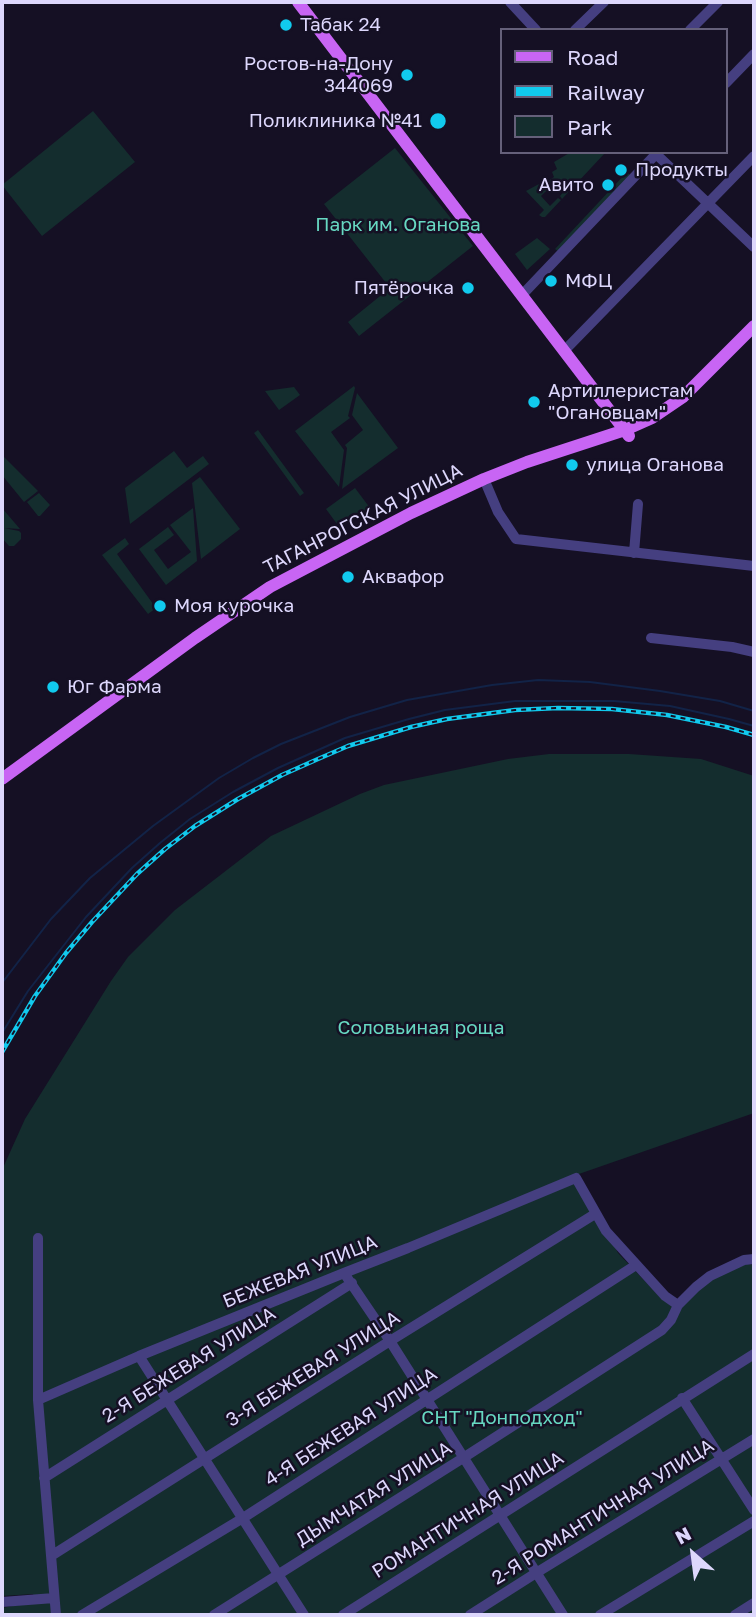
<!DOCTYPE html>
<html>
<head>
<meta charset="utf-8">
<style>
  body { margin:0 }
  #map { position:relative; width:756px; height:1617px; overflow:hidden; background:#151024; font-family:"Golos Text",sans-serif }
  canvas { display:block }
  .frame { position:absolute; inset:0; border:4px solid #ddd7fc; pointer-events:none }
  .legend { position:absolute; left:500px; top:28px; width:228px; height:126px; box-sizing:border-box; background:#151024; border:2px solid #65607a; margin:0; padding:9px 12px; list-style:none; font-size:21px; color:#ddd7fc }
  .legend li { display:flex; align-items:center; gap:14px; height:35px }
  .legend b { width:35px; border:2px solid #65607a }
  .north { position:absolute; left:658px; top:1519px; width:70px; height:70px; -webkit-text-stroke:5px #151024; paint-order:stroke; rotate:332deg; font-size:19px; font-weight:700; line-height:28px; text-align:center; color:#ddd7fc }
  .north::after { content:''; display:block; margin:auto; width:24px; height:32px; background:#ddd7fc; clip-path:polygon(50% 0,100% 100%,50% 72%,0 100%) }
</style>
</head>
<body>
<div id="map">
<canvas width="756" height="1617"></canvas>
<div class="frame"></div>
<ul class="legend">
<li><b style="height:9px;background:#c865f4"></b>Road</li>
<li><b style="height:9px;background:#11caee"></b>Railway</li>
<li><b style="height:19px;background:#142d2e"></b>Park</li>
</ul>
<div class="north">N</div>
</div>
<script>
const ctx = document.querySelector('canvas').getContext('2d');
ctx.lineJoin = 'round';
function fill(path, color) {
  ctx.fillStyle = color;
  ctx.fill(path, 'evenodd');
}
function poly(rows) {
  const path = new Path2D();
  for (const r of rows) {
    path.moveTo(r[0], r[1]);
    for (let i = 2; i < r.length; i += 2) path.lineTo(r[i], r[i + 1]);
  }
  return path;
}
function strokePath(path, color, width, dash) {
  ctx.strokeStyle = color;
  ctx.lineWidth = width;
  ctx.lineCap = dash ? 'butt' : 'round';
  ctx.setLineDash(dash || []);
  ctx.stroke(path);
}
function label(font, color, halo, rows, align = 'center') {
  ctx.font = font + ' "Golos Text",sans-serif';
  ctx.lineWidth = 5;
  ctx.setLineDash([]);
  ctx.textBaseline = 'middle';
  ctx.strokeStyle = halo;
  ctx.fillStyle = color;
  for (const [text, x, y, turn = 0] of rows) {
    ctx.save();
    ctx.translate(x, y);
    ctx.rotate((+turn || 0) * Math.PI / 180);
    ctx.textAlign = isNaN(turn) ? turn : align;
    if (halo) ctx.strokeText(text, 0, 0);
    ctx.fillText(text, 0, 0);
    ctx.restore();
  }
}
const green = poly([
  [93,111,135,162,42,236,2,185],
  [395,148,473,246,359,336,348,322,390,288,324,204],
  [571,152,605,153,562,199,560,196,566,189,560,182,545,192,541,196,550,206,558,198,561,200,545,217,542,217,539,215,544,210,526,191,539,184,541,186,554,177,552,172,557,169,554,162],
  [627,172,632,177,560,253,555,249],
  [537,238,550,249,527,270,515,254],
  [354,386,355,388,348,416,350,418,331,432,344,450,339,487,295,431],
  [294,387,300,395,279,410,265,391],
  [357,393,398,448,342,489,347,448,345,445,363,430,352,415],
  [258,430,304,493,300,496,254,433],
  [174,451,187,468,203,456,209,464,130,524,125,488],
  [2,455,38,491,24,502,2,475],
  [200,477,240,529,201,559,192,483],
  [355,488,370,508,337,524,326,509],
  [39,493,50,505,40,516,38,516,27,502],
  [2,508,20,529,4,528,19,531,21,533,21,539,14,546,9,546,2,538],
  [193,508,197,561,166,585,139,549,168,527,174,535,154,550,168,569,191,552,170,525],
  [125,538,129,544,117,554,156,608,148,614,102,555],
  [549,754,629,754,701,759,754,776,754,1113,576,1175,618,1253,663,1300,680,1306,697,1288,728,1270,747,1264,754,1265,754,1615,2,1615,2,1608,35,1602,33,1594,2,1596,2,1170,25,1119,111,981,128,957,175,910,271,836,360,794,384,785,508,759]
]);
const stream = poly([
  [2,983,51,919,90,878,153,826,219,778,253,758,281,744,350,717,407,700,492,685,538,680,590,682,660,691,720,701,754,711],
  [2,1033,28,991,86,917,132,868,160,843,190,819,233,792,278,768,345,738,409,719,445,710,515,701,614,701,670,706,729,719,754,726]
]);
const minor = poly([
  [510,2,536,30],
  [575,30,604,2],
  [690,30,718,2],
  [726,83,754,54],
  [654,152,754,247],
  [522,295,658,152],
  [565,350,754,156],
  [487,486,498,512,516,539,754,566],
  [634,553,638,504],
  [651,638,732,647,754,652],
  [38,1238,38,1400,56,1615],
  [344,1273,390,1341,563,1615],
  [139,1356,304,1615],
  [682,1398,754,1510],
  [38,1400,139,1356,344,1273,408,1248,576,1178,606,1231,665,1296,678,1305],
  [44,1478,352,1283],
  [51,1556,390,1341,595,1214],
  [2,1602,54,1598],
  [82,1615,243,1518,636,1265],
  [214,1615,463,1458,662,1330,671,1320,678,1305,696,1287,710,1276,744,1260,754,1259],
  [343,1615,754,1354],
  [470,1615,536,1573,754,1439],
  [600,1615,754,1521],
  [735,1615,754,1603]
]);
const major = poly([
  [298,2,629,436],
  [2,779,195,638,270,587,411,513,484,479,527,462,625,430,652,418,683,397,754,326]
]);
const rail = poly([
  [2,1052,35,996,66,953,92,922,137,874,165,849,195,826,238,799,282,775,318,759,348,746,411,727,447,719,515,710,558,708,612,709,667,715,726,727,754,735]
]);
const markers = [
  [286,25,7,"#11caee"],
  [407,75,7,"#11caee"],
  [438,121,9,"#11caee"],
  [621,170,7,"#11caee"],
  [608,185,7,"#11caee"],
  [551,281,7,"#11caee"],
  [468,288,7,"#11caee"],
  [534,402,7,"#11caee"],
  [572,465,7,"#11caee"],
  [348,577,7,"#11caee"],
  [160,606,7,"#11caee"],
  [53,687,7,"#11caee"]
];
const poiNames = [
  ["Табак 24",300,25],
  ["Ростов-на-Дону",393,64,"right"],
  ["344069",393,86,"right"],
  ["Поликлиника №41",422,121,"right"],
  ["Продукты",635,170],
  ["Авито",594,185,"right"],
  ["МФЦ",565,281],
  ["Пятёрочка",454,288,"right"],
  ["Артиллеристам",548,391],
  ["\"Огановцам\"",548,413],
  ["улица Оганова",586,465],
  ["Аквафор",362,577],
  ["Моя курочка",174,606],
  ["Юг Фарма",67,687]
];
const parkNames = [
  ["Парк им. Оганова",398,225],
  ["Соловьиная роща",421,1028],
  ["СНТ \"Донподход\"",502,1418]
];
const streetNames = [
  ["ТАГАНРОГСКАЯ УЛИЦА",363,519,-27],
  ["БЕЖЕВАЯ УЛИЦА",300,1272,-22],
  ["2-Я БЕЖЕВАЯ УЛИЦА",189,1365,-32],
  ["3-Я БЕЖЕВАЯ УЛИЦА",313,1369,-32],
  ["4-Я БЕЖЕВАЯ УЛИЦА",351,1427,-33],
  ["ДЫМЧАТАЯ УЛИЦА",374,1494,-32],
  ["2-Я РОМАНТИЧНАЯ УЛИЦА",603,1512,-32],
  ["РОМАНТИЧНАЯ УЛИЦА",468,1515,-32]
];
fill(green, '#142d2e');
strokePath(stream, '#122347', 2);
strokePath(minor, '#453f80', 10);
strokePath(major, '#c865f4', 12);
strokePath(rail, '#11caee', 4.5);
strokePath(rail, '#151024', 2, [5]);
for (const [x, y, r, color] of markers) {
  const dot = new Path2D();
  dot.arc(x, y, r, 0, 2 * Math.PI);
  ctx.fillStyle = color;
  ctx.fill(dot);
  strokePath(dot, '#151024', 2.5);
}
label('19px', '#ddd7fc', '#151024', poiNames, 'left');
label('19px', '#67d8c2', '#151024', parkNames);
label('19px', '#ddd7fc', '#151024', streetNames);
</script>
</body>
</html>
